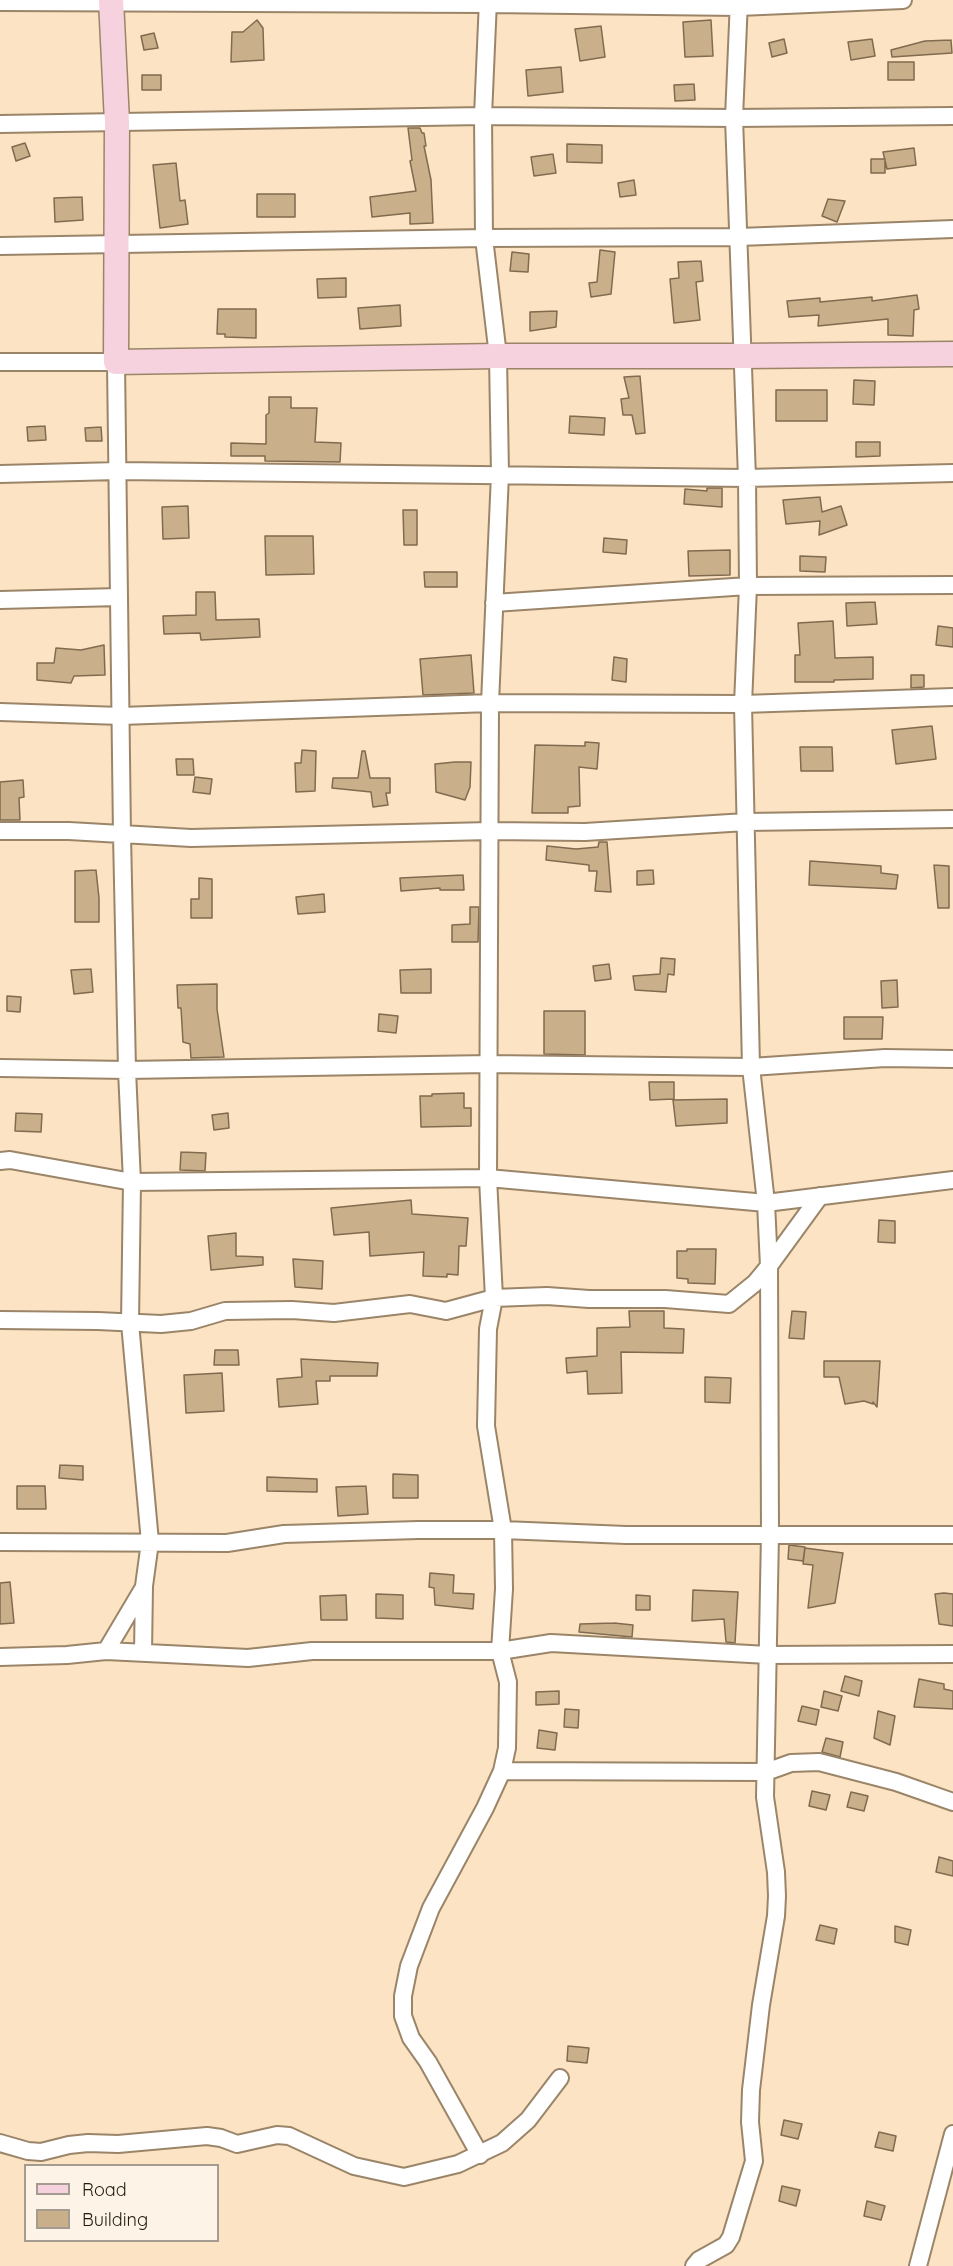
<!DOCTYPE html>
<html>
<head>
<meta charset="utf-8">
<style>
  body { margin:0 }
  #map { position:relative; width:953px; height:2266px; overflow:hidden; background:#fbe3c4; font-family:Quicksand,sans-serif }
  canvas { display:block }
  .legend { position:absolute; left:24px; top:2164px; width:195px; height:78px; box-sizing:border-box; background:#fdf3e7; border:2px solid #a59c91; margin:0; padding:8px 10px; list-style:none; font-size:18px; color:#221a0f }
  .legend li { display:flex; align-items:center; gap:12px; height:30px }
  .legend b { width:30px; border:2px solid #a59c91 }
</style>
</head>
<body>
<div id="map">
<canvas width="953" height="2266"></canvas>
<ul class="legend">
<li><b style="height:8px;background:#f5d2de"></b>Road</li>
<li><b style="height:16px;background:#caaf8b"></b>Building</li>
</ul>
</div>
<script>
const ctx = document.querySelector('canvas').getContext('2d');
ctx.lineJoin = 'round';
function fill(path, color) {
  ctx.fillStyle = color;
  ctx.fill(path, 'evenodd');
}
function poly(rows) {
  const path = new Path2D();
  for (const r of rows) {
    path.moveTo(r[0], r[1]);
    for (let i = 2; i < r.length; i += 2) path.lineTo(r[i], r[i + 1]);
  }
  return path;
}
function strokePath(path, color, width, dash) {
  ctx.strokeStyle = color;
  ctx.lineWidth = width;
  ctx.lineCap = dash ? 'butt' : 'round';
  ctx.setLineDash(dash || []);
  ctx.stroke(path);
}
const building = poly([
  [257,20,263,28,264,60,231,62,232,32,243,32,257,20],
  [711,20,713,56,685,57,683,22,711,20],
  [601,26,605,57,580,61,575,29,601,26],
  [154,33,158,48,144,50,141,36,154,33],
  [784,39,787,53,772,57,769,43,784,39],
  [872,39,875,56,851,60,848,42,872,39],
  [951,40,952,53,892,57,891,50,925,41,951,40],
  [888,62,914,62,914,80,888,80,888,62],
  [561,67,563,92,528,96,526,70,561,67],
  [142,75,161,75,161,90,142,90,142,75],
  [694,84,695,100,675,101,674,85,694,84],
  [408,128,420,128,422,133,424,133,426,146,424,146,431,180,433,223,410,224,410,213,372,217,370,197,416,191,410,161,412,160,408,128],
  [25,143,30,156,16,161,12,147,25,143],
  [567,144,602,145,602,163,567,162,567,144],
  [914,148,916,165,887,169,883,152,914,148],
  [553,154,556,173,534,176,531,157,553,154],
  [871,159,885,159,885,173,871,173,871,159],
  [176,163,180,201,185,200,188,224,160,228,153,165,176,163],
  [634,180,636,195,620,197,618,183,634,180],
  [257,194,295,194,295,217,257,217,257,194],
  [82,197,83,220,55,222,54,198,82,197],
  [828,199,845,201,837,222,822,216,828,199],
  [600,250,615,252,611,294,591,297,589,283,597,282,600,250],
  [512,252,529,254,528,272,510,271,512,252],
  [701,261,703,281,696,282,700,320,674,323,670,279,679,278,678,262,701,261],
  [346,278,346,297,318,298,317,279,346,278],
  [917,295,919,309,914,310,913,336,888,335,888,319,818,326,819,315,789,317,787,301,820,298,820,302,872,297,872,301,917,295],
  [400,305,401,326,360,329,358,308,400,305],
  [218,309,256,309,256,338,225,337,225,334,217,334,218,309],
  [557,311,556,327,530,331,530,312,557,311],
  [640,376,645,433,636,434,632,415,623,415,621,399,629,398,624,377,640,376],
  [854,380,875,381,874,405,853,404,854,380],
  [776,390,827,390,827,421,776,421,776,390],
  [269,397,291,397,291,408,317,408,315,442,341,443,340,462,265,461,265,456,231,456,231,443,266,444,266,415,269,413,269,397],
  [570,416,605,418,604,435,569,433,570,416],
  [45,426,46,440,28,441,27,427,45,426],
  [101,427,102,441,86,441,85,428,101,427],
  [856,442,880,442,880,456,856,457,856,442],
  [707,488,722,488,722,507,684,504,685,489,707,491,707,488],
  [820,497,822,512,841,506,847,525,819,535,820,521,786,524,783,500,820,497],
  [188,506,189,538,163,539,162,507,188,506],
  [403,510,417,510,417,545,404,545,403,510],
  [265,536,313,536,314,574,266,575,265,536],
  [604,538,627,540,626,554,603,552,604,538],
  [730,550,730,575,689,576,688,551,730,550],
  [800,556,826,557,825,572,800,571,800,556],
  [424,572,457,572,457,587,425,587,424,572],
  [196,592,215,592,216,620,259,619,260,637,201,640,200,633,164,634,163,616,196,615,196,592],
  [875,602,877,624,847,626,846,603,875,602],
  [833,621,835,658,873,657,873,679,834,680,834,682,795,682,795,655,800,655,798,623,833,621],
  [938,626,953,628,953,647,936,645,938,626],
  [104,645,105,675,74,676,71,683,37,680,37,663,54,663,56,648,81,650,104,645],
  [471,655,474,693,423,695,420,659,471,655],
  [614,657,627,659,626,682,612,680,614,657],
  [911,675,924,675,924,687,911,688,911,675],
  [932,726,936,759,896,764,892,730,932,726],
  [585,742,599,743,597,769,579,767,580,806,568,807,568,813,532,813,535,745,585,746,585,742],
  [800,747,832,747,833,771,801,771,800,747],
  [302,750,316,751,315,791,296,792,295,763,301,763,302,750],
  [362,751,365,751,370,778,390,778,390,793,386,793,388,805,373,807,371,792,332,788,333,778,358,778,362,751],
  [176,759,193,759,194,775,177,775,176,759],
  [455,762,471,762,470,787,465,800,436,792,435,764,455,762],
  [195,777,212,779,210,794,193,792,195,777],
  [23,780,24,797,19,798,20,820,0,820,0,782,23,780],
  [599,842,607,842,611,892,595,891,597,871,589,871,589,865,546,860,547,846,576,849,598,847,599,842],
  [810,861,881,866,881,873,898,875,896,889,809,885,810,861],
  [934,865,949,866,949,908,938,908,934,865],
  [96,870,99,898,99,922,75,922,75,871,96,870],
  [653,870,654,884,637,885,637,871,653,870],
  [463,875,464,890,440,890,440,888,401,891,400,878,463,875],
  [199,878,212,879,212,918,191,918,191,899,199,899,199,878],
  [324,894,325,912,298,914,296,897,324,894],
  [470,907,479,907,478,942,452,942,452,925,470,924,470,907],
  [661,958,675,959,674,975,668,974,666,992,635,990,633,976,660,974,661,958],
  [609,964,611,979,595,981,593,966,609,964],
  [91,969,93,992,74,994,71,970,91,969],
  [431,969,431,993,401,993,400,970,431,969],
  [897,980,898,1007,882,1008,881,981,897,980],
  [217,984,217,1009,224,1057,191,1058,190,1044,183,1042,181,1008,178,1008,177,985,217,984],
  [7,996,21,997,20,1012,7,1011,7,996],
  [544,1011,585,1011,585,1055,544,1054,544,1011],
  [379,1014,398,1016,396,1033,378,1031,379,1014],
  [844,1017,883,1017,882,1039,844,1039,844,1017],
  [649,1082,674,1082,674,1099,650,1100,649,1082],
  [464,1093,464,1108,471,1108,471,1126,421,1127,420,1096,432,1096,432,1094,464,1093],
  [727,1099,727,1123,676,1126,673,1100,727,1099],
  [16,1113,42,1114,41,1132,15,1131,16,1113],
  [228,1113,229,1128,214,1130,212,1115,228,1113],
  [181,1152,206,1153,205,1171,180,1170,181,1152],
  [411,1200,412,1214,468,1218,466,1246,459,1246,458,1275,447,1274,447,1277,423,1276,424,1252,370,1256,369,1232,334,1235,331,1208,411,1200],
  [879,1220,895,1221,895,1243,878,1242,879,1220],
  [236,1233,236,1256,263,1257,263,1265,211,1270,208,1236,236,1233],
  [687,1249,716,1249,715,1284,688,1283,688,1279,677,1278,677,1251,687,1251,687,1249],
  [293,1259,323,1261,322,1289,295,1287,293,1259],
  [629,1311,664,1311,664,1328,684,1329,683,1353,621,1352,622,1393,588,1394,587,1371,567,1373,566,1358,597,1356,597,1328,630,1327,629,1311],
  [792,1311,806,1312,804,1339,789,1338,792,1311],
  [215,1350,238,1350,239,1365,214,1365,215,1350],
  [301,1359,378,1363,377,1376,330,1376,330,1381,316,1381,318,1404,279,1407,277,1379,302,1377,301,1359],
  [824,1361,880,1361,877,1407,873,1402,873,1404,864,1401,845,1404,839,1377,824,1377,824,1361],
  [222,1373,224,1411,186,1413,184,1375,222,1373],
  [705,1377,731,1378,730,1403,705,1402,705,1377],
  [60,1465,83,1466,83,1480,59,1478,60,1465],
  [393,1474,418,1475,418,1498,393,1498,393,1474],
  [267,1477,317,1479,317,1492,267,1491,267,1477],
  [17,1486,45,1486,46,1509,17,1509,17,1486],
  [366,1486,368,1514,338,1516,336,1487,366,1486],
  [789,1545,805,1547,803,1561,788,1559,789,1545],
  [805,1548,843,1553,835,1603,808,1608,813,1565,803,1564,805,1548],
  [430,1573,454,1575,453,1593,474,1594,473,1609,435,1605,434,1588,429,1587,430,1573],
  [10,1582,14,1623,0,1624,0,1583,10,1582],
  [693,1590,738,1592,735,1643,726,1642,724,1619,692,1621,693,1590],
  [944,1593,953,1594,953,1626,939,1624,935,1594,944,1593],
  [376,1594,403,1595,403,1619,376,1618,376,1594],
  [346,1595,347,1620,321,1620,320,1596,346,1595],
  [636,1595,650,1596,650,1610,636,1610,636,1595],
  [614,1623,633,1625,632,1637,579,1632,580,1624,614,1623],
  [845,1676,862,1681,859,1696,841,1691,845,1676],
  [919,1679,944,1684,944,1689,953,1691,953,1709,914,1707,919,1679],
  [559,1691,559,1704,536,1705,536,1692,559,1691],
  [824,1691,842,1696,838,1711,821,1707,824,1691],
  [802,1706,819,1710,816,1725,798,1721,802,1706],
  [565,1709,579,1710,578,1728,564,1727,565,1709],
  [878,1711,895,1716,890,1745,874,1738,878,1711],
  [539,1730,557,1733,555,1750,537,1748,539,1730],
  [826,1738,843,1742,840,1757,822,1752,826,1738],
  [812,1791,830,1795,826,1810,809,1806,812,1791],
  [851,1792,868,1796,864,1811,847,1807,851,1792],
  [939,1857,953,1861,953,1876,936,1872,939,1857],
  [820,1925,837,1929,834,1944,816,1940,820,1925],
  [895,1926,911,1930,908,1945,895,1942,895,1926],
  [568,2046,589,2048,587,2063,567,2061,568,2046],
  [784,2120,802,2124,798,2139,781,2135,784,2120],
  [879,2132,896,2136,893,2151,875,2147,879,2132],
  [782,2186,800,2190,796,2206,779,2201,782,2186],
  [867,2201,885,2206,881,2220,864,2216,867,2201]
]);
const street = poly([
  [0,2,488,4,739,7,903,0],
  [0,124,483,116,734,118,953,116],
  [0,246,484,238,739,237,953,229],
  [0,362,116,362,122,835,127,1070,132,1182,130,1323,150,1542,144,1586,143,1653],
  [0,474,118,471,747,478,953,473],
  [0,600,119,597],
  [494,603,748,586,953,585],
  [0,712,121,716,490,703,743,704,953,697],
  [0,831,69,831,191,838,490,831,585,832,746,822,953,819],
  [0,1068,127,1070,488,1064,751,1067,885,1058,953,1059],
  [0,1161,10,1160,132,1182,488,1178,766,1203,953,1180],
  [0,1320,98,1321,161,1324,191,1321,225,1311,292,1310,334,1313,410,1304,446,1311,494,1298,547,1296,589,1299,665,1299,729,1304,755,1283,769,1266,820,1196],
  [0,1542,227,1543,284,1534,418,1530,503,1530,626,1535,953,1535],
  [106,1651,144,1587],
  [0,1657,67,1655,106,1651,248,1658,312,1651,500,1651,551,1643,768,1655,953,1654],
  [502,1771,766,1772,791,1763,819,1762,896,1782,953,1802],
  [0,2143,28,2151,41,2152,69,2145,88,2143,118,2144,207,2136,221,2138,237,2144,277,2135,289,2136,354,2166,404,2177,458,2164,502,2143,528,2120,560,2078],
  [480,2155,428,2062,411,2038,403,2016,403,1996,409,1966,431,1908,485,1808,502,1771,507,1748,508,1682,500,1651,504,1589,503,1530,486,1426,488,1329,494,1298,488,1178,490,703,500,474,498,356,484,238,483,116,488,0],
  [694,2266,699,2260,726,2245,731,2237,754,2161,750,2122,751,2090,761,2005,776,1916,777,1896,776,1872,765,1797,770,1534,769,1266,766,1203,751,1067,743,704,748,586,747,478,734,118,739,0],
  [918,2266,953,2134]
]);
const secondary = poly([
  [111,0,117,122,116,362,498,356,742,356,953,354]
]);
fill(building, '#caaf8b');
strokePath(building, '#806b4f', 1.5);
strokePath(street, '#9b8569', 20);
strokePath(secondary, '#9b8569', 27);
strokePath(street, '#fff', 16);
strokePath(secondary, '#f5d2de', 24);
</script>
</body>
</html>
